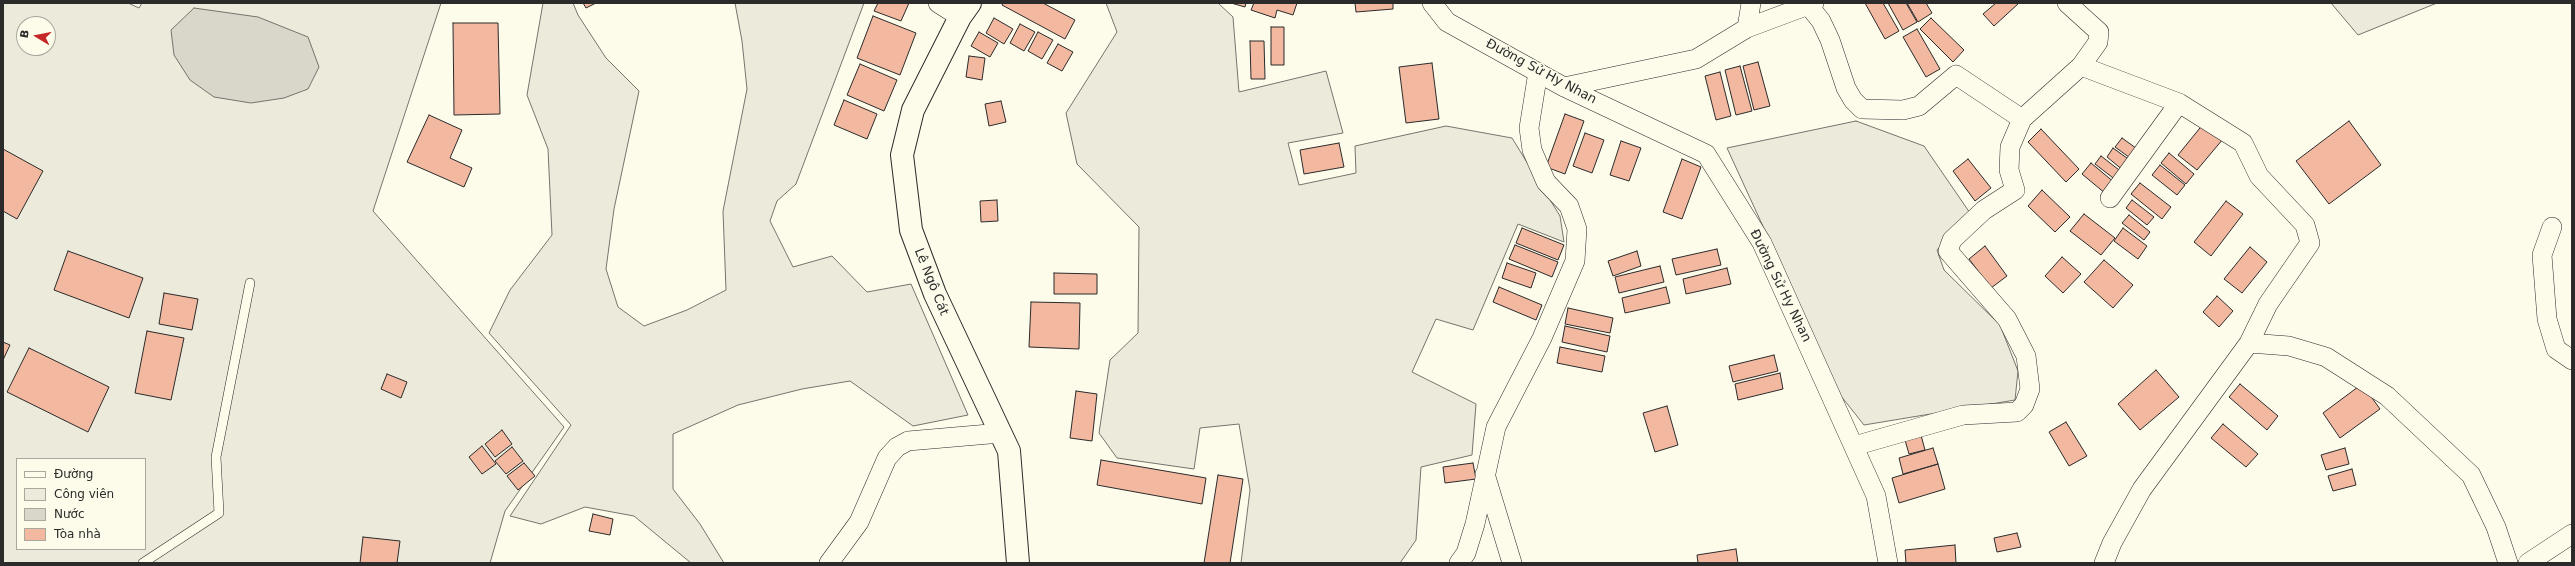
<!DOCTYPE html>
<html>
<head>
<meta charset="utf-8">
<style>
  body { margin:0 }
  #map { position:relative; width:2575px; height:566px; overflow:hidden; background:#fdfbea; font-family:"DejaVu Sans",sans-serif }
  canvas { display:block }
  .frame { position:absolute; inset:0; border:4px solid #2b2b2b; pointer-events:none }
  .legend { position:absolute; left:16px; top:458px; width:130px; height:92px; box-sizing:border-box; background:#fdfbea; border:1px solid #a9a89e; margin:0; padding:5px 7px; list-style:none; font-size:12px; color:#2b2b2b }
  .legend li { display:flex; align-items:center; gap:8px; height:20px }
  .legend b { width:20px; border:1px solid #a9a89e }
  .north { position:absolute; left:16px; top:16px; width:40px; height:40px; box-sizing:border-box; background:#fdfbea; border:1px solid #a9a89e; border-radius:50%; rotate:280deg; font-size:11px; font-weight:700; line-height:16px; text-align:center; color:#2b2b2b }
  .north::after { content:''; display:block; margin:auto; width:14px; height:18px; background:#c62828; clip-path:polygon(50% 0,100% 100%,50% 72%,0 100%) }
</style>
</head>
<body>
<div id="map">
<canvas width="2575" height="566"></canvas>
<div class="frame"></div>
<ul class="legend">
<li><b style="height:5px;background:#fdfbea"></b>Đường</li>
<li><b style="height:11px;background:#ecebdb"></b>Công viên</li>
<li><b style="height:11px;background:#d8d7c9"></b>Nước</li>
<li><b style="height:11px;background:#f2b8a0"></b>Tòa nhà</li>
</ul>
<div class="north">B</div>
</div>
<script>
const ctx = document.querySelector('canvas').getContext('2d');
ctx.lineJoin = 'round';
function fill(path, color) {
  ctx.fillStyle = color;
  ctx.fill(path, 'evenodd');
}
function poly(rows) {
  const path = new Path2D();
  for (const r of rows) {
    path.moveTo(r[0], r[1]);
    for (let i = 2; i < r.length; i += 2) path.lineTo(r[i], r[i + 1]);
  }
  return path;
}
function strokePath(path, color, width, dash) {
  ctx.strokeStyle = color;
  ctx.lineWidth = width;
  ctx.lineCap = dash ? 'butt' : 'round';
  ctx.setLineDash(dash || []);
  ctx.stroke(path);
}
function label(font, color, halo, rows, align = 'center') {
  ctx.font = font + ' "DejaVu Sans",sans-serif';
  ctx.lineWidth = 3;
  ctx.setLineDash([]);
  ctx.textBaseline = 'middle';
  ctx.strokeStyle = halo;
  ctx.fillStyle = color;
  for (const [text, x, y, turn = 0] of rows) {
    ctx.save();
    ctx.translate(x, y);
    ctx.rotate((+turn || 0) * Math.PI / 180);
    ctx.textAlign = isNaN(turn) ? turn : align;
    if (halo) ctx.strokeText(text, 0, 0);
    ctx.fillText(text, 0, 0);
    ctx.restore();
  }
}
const green = poly([
  [3,3,128,3,139,8,142,3,441,3,373,211,564,427,505,511,490,563,3,563,3,3],
  [24,24,48,24,48,48,24,48,24,24],
  [17,459,145,459,145,549,17,549,17,459],
  [543,3,573,3,578,15,606,58,639,91,614,209,606,269,618,307,644,326,687,310,726,290,723,211,747,89,742,41,735,3,864,3,796,184,777,201,770,221,793,267,832,256,867,292,911,284,968,415,913,426,850,381,802,389,738,405,673,434,673,489,700,524,724,563,691,563,634,516,585,507,541,524,510,516,571,425,489,333,510,290,552,235,548,149,527,95,543,3],
  [1106,3,1218,3,1233,17,1239,92,1326,71,1343,133,1288,143,1299,185,1356,173,1355,146,1446,126,1512,138,1560,216,1564,242,1518,224,1473,330,1436,319,1412,372,1476,404,1472,455,1421,467,1416,540,1400,563,1241,563,1250,490,1239,424,1200,428,1194,469,1117,458,1099,433,1110,360,1138,333,1139,227,1077,164,1066,113,1117,32,1106,3],
  [2331,3,2437,3,2358,35,2331,3],
  [1856,121,1924,146,1970,213,1937,250,1944,270,2000,325,2018,371,2015,400,1864,425,1841,396,1727,148,1856,121]
]);
const water = poly([
  [194,8,258,17,308,37,319,67,308,89,284,98,251,103,214,97,190,80,174,55,171,30,194,8]
]);
const building = poly([
  [583,3,596,3,586,8,583,3],
  [878,3,909,3,901,21,874,11,878,3],
  [1003,3,1043,3,1075,20,1065,39,1002,5,1003,3],
  [1231,3,1246,3,1245,7,1231,3],
  [1254,3,1297,3,1293,15,1277,10,1275,18,1251,10,1254,3],
  [1355,3,1393,3,1393,9,1356,12,1355,3],
  [1865,3,1883,3,1899,31,1885,39,1865,3],
  [1888,3,1906,3,1917,22,1903,30,1888,3],
  [1907,3,1926,3,1932,13,1918,22,1907,3],
  [1996,3,2019,3,1994,26,1983,14,1996,3],
  [873,16,916,33,900,75,857,58,873,16],
  [994,18,1013,29,1004,44,986,33,994,18],
  [1931,18,1964,50,1953,62,1920,29,1931,18],
  [453,23,498,23,500,114,454,115,453,23],
  [1020,24,1035,32,1024,51,1010,43,1020,24],
  [1271,27,1284,27,1284,65,1271,65,1271,27],
  [1917,29,1940,69,1926,77,1903,37,1917,29],
  [979,32,998,43,990,57,971,46,979,32],
  [1038,32,1053,40,1042,59,1028,51,1038,32],
  [1250,41,1264,41,1265,79,1251,79,1250,41],
  [1058,44,1073,52,1062,71,1047,63,1058,44],
  [969,56,985,58,982,80,966,77,969,56],
  [1758,62,1770,106,1754,110,1743,66,1758,62],
  [1432,63,1439,119,1406,123,1399,67,1432,63],
  [860,64,897,80,884,111,847,95,860,64],
  [1740,66,1752,111,1736,115,1725,70,1740,66],
  [1720,72,1731,116,1716,120,1705,76,1720,72],
  [844,100,877,114,867,139,834,125,844,100],
  [1001,101,1006,122,989,126,985,104,1001,101],
  [1565,114,1584,121,1565,174,1546,167,1565,114],
  [429,115,462,130,450,158,472,168,464,187,407,162,429,115],
  [2349,121,2381,165,2329,204,2296,161,2349,121],
  [2204,123,2223,139,2197,170,2178,155,2204,123],
  [2041,129,2079,169,2066,182,2028,142,2041,129],
  [1585,133,1604,140,1592,173,1573,166,1585,133],
  [2122,138,2140,151,2133,160,2115,147,2122,138],
  [1621,141,1641,148,1629,181,1610,175,1621,141],
  [1339,143,1344,167,1304,174,1300,150,1339,143],
  [2113,148,2131,161,2124,171,2107,157,2113,148],
  [3,149,43,171,17,219,3,211,3,149],
  [2169,153,2194,174,2186,184,2161,163,2169,153],
  [2101,156,2123,173,2117,181,2095,164,2101,156],
  [1682,159,1701,167,1682,219,1663,212,1682,159],
  [1968,159,1991,188,1975,201,1953,171,1968,159],
  [2091,163,2115,183,2106,194,2082,174,2091,163],
  [2160,165,2185,185,2177,195,2152,175,2160,165],
  [2140,183,2171,207,2162,219,2131,194,2140,183],
  [2042,190,2070,217,2055,232,2028,206,2042,190],
  [997,200,998,221,981,222,980,201,997,200],
  [2132,200,2154,217,2147,225,2126,208,2132,200],
  [2226,201,2243,214,2211,256,2194,242,2226,201],
  [2084,214,2115,238,2101,255,2070,231,2084,214],
  [2129,215,2150,232,2144,240,2122,223,2129,215],
  [1522,228,1564,245,1558,260,1516,243,1522,228],
  [2123,228,2147,246,2138,259,2114,241,2123,228],
  [1515,245,1558,262,1552,277,1509,259,1515,245],
  [1985,246,2007,276,1991,288,1969,259,1985,246],
  [2250,247,2267,262,2242,293,2224,279,2250,247],
  [1717,249,1721,265,1676,275,1672,259,1717,249],
  [68,251,143,278,129,318,54,290,68,251],
  [1637,251,1641,266,1613,276,1608,261,1637,251],
  [2062,257,2081,274,2063,293,2045,276,2062,257],
  [2104,260,2133,285,2113,308,2084,282,2104,260],
  [1507,263,1536,273,1531,288,1502,278,1507,263],
  [1660,266,1664,282,1619,293,1615,277,1660,266],
  [1727,268,1731,284,1686,294,1683,279,1727,268],
  [1054,273,1097,274,1097,294,1054,294,1054,273],
  [1499,287,1542,305,1536,320,1493,302,1499,287],
  [1666,287,1670,303,1625,313,1622,298,1666,287],
  [164,293,198,299,192,330,159,324,164,293],
  [2217,296,2233,311,2219,327,2203,312,2217,296],
  [1031,302,1080,303,1079,349,1029,347,1031,302],
  [1568,308,1613,318,1610,333,1565,324,1568,308],
  [1565,326,1610,336,1607,352,1562,342,1565,326],
  [147,331,184,338,171,400,135,393,147,331],
  [3,342,10,345,3,360,3,342],
  [1560,347,1605,356,1602,372,1557,363,1560,347],
  [29,348,109,387,88,432,7,392,29,348],
  [1774,355,1778,371,1733,382,1729,366,1774,355],
  [2156,370,2179,397,2140,430,2118,404,2156,370],
  [1780,373,1783,389,1738,400,1735,384,1780,373],
  [387,374,407,382,401,398,381,389,387,374],
  [2240,384,2278,416,2267,430,2229,397,2240,384],
  [2362,384,2380,409,2340,438,2323,413,2362,384],
  [1076,391,1097,394,1092,441,1070,438,1076,391],
  [1667,406,1678,445,1655,452,1643,413,1667,406],
  [2066,422,2087,456,2069,466,2049,432,2066,422],
  [2223,424,2258,454,2246,467,2211,438,2223,424],
  [502,430,512,444,495,457,485,444,502,430],
  [1921,435,1925,450,1909,454,1905,440,1921,435],
  [482,446,496,464,482,474,469,457,482,446],
  [512,447,523,461,506,474,495,461,512,447],
  [1933,448,1938,464,1903,474,1899,458,1933,448],
  [2345,448,2349,464,2326,470,2321,455,2345,448],
  [1101,460,1206,478,1202,504,1097,485,1101,460],
  [524,463,535,476,518,490,507,476,524,463],
  [1473,463,1476,479,1445,483,1443,467,1473,463],
  [1938,464,1945,489,1899,503,1892,478,1938,464],
  [2352,469,2356,485,2333,491,2328,476,2352,469],
  [1218,475,1243,479,1230,563,1204,563,1218,475],
  [593,514,613,519,610,535,589,531,593,514],
  [2017,533,2021,547,1997,552,1994,538,2017,533],
  [363,537,400,541,397,563,360,563,363,537],
  [1955,545,1956,563,1906,563,1905,550,1955,545],
  [1736,549,1738,563,1698,563,1697,555,1736,549]
]);
const lane = poly([
  [143,563,219,513,216,457,250,283]
]);
const street = poly([
  [938,3,960,17],
  [1432,3,1447,22,1564,87,1706,154,1762,243,1876,496,1888,563],
  [1809,6,1821,21,1830,40,1846,88,1853,100,1862,109,1903,110,1919,106,1956,75,2022,119,2010,147,2009,170,2015,190,1984,210,1952,240,1948,251,2007,319,2026,356,2030,389,2024,405,2017,412,1963,415,1854,446],
  [1747,28,1751,3],
  [2081,66,2179,103,2243,143,2259,176,2305,225,2310,243,2268,304,2249,343,2142,489,2112,543,2104,563],
  [1564,87,1696,59,1747,28,1814,3],
  [2022,119,2081,66,2098,42,2099,32,2067,3],
  [2110,198,2179,103],
  [2552,227,2542,255,2547,319,2556,349,2572,360],
  [2249,343,2289,346,2326,357,2387,396,2471,475,2496,527,2508,563],
  [1485,474,1512,563],
  [829,563,859,522,887,458,897,447,908,441,1001,433],
  [1459,563,1466,553,1475,524,1496,427,1542,338,1575,261,1577,229,1569,206,1546,182,1532,150,1529,128,1538,72],
  [2528,563,2572,534]
]);
const secondary = poly([
  [970,3,960,17,913,110,902,155,911,230,935,294,1009,451,1018,563]
]);
const streetNames = [
  ["Đường Sử Hy Nhan",1541,72,28],
  ["Lê Ngô Cát",931,282,68],
  ["Đường Sử Hy Nhan",1780,286,64]
];
fill(green, '#ecebdb');
strokePath(green, '#74746e', 1);
fill(water, '#d8d7c9');
strokePath(water, '#74746e', 1);
fill(building, '#f2b8a0');
strokePath(building, '#2b2b2b', 1);
strokePath(lane, '#2b2b2b', 10);
strokePath(street, '#2b2b2b', 20);
strokePath(secondary, '#2b2b2b', 24);
strokePath(lane, '#fdfbea', 9);
strokePath(street, '#fdfbea', 19);
strokePath(secondary, '#fdfbea', 22);
label('13px', '#2b2b2b', '#fdfbea', streetNames);
</script>
</body>
</html>
